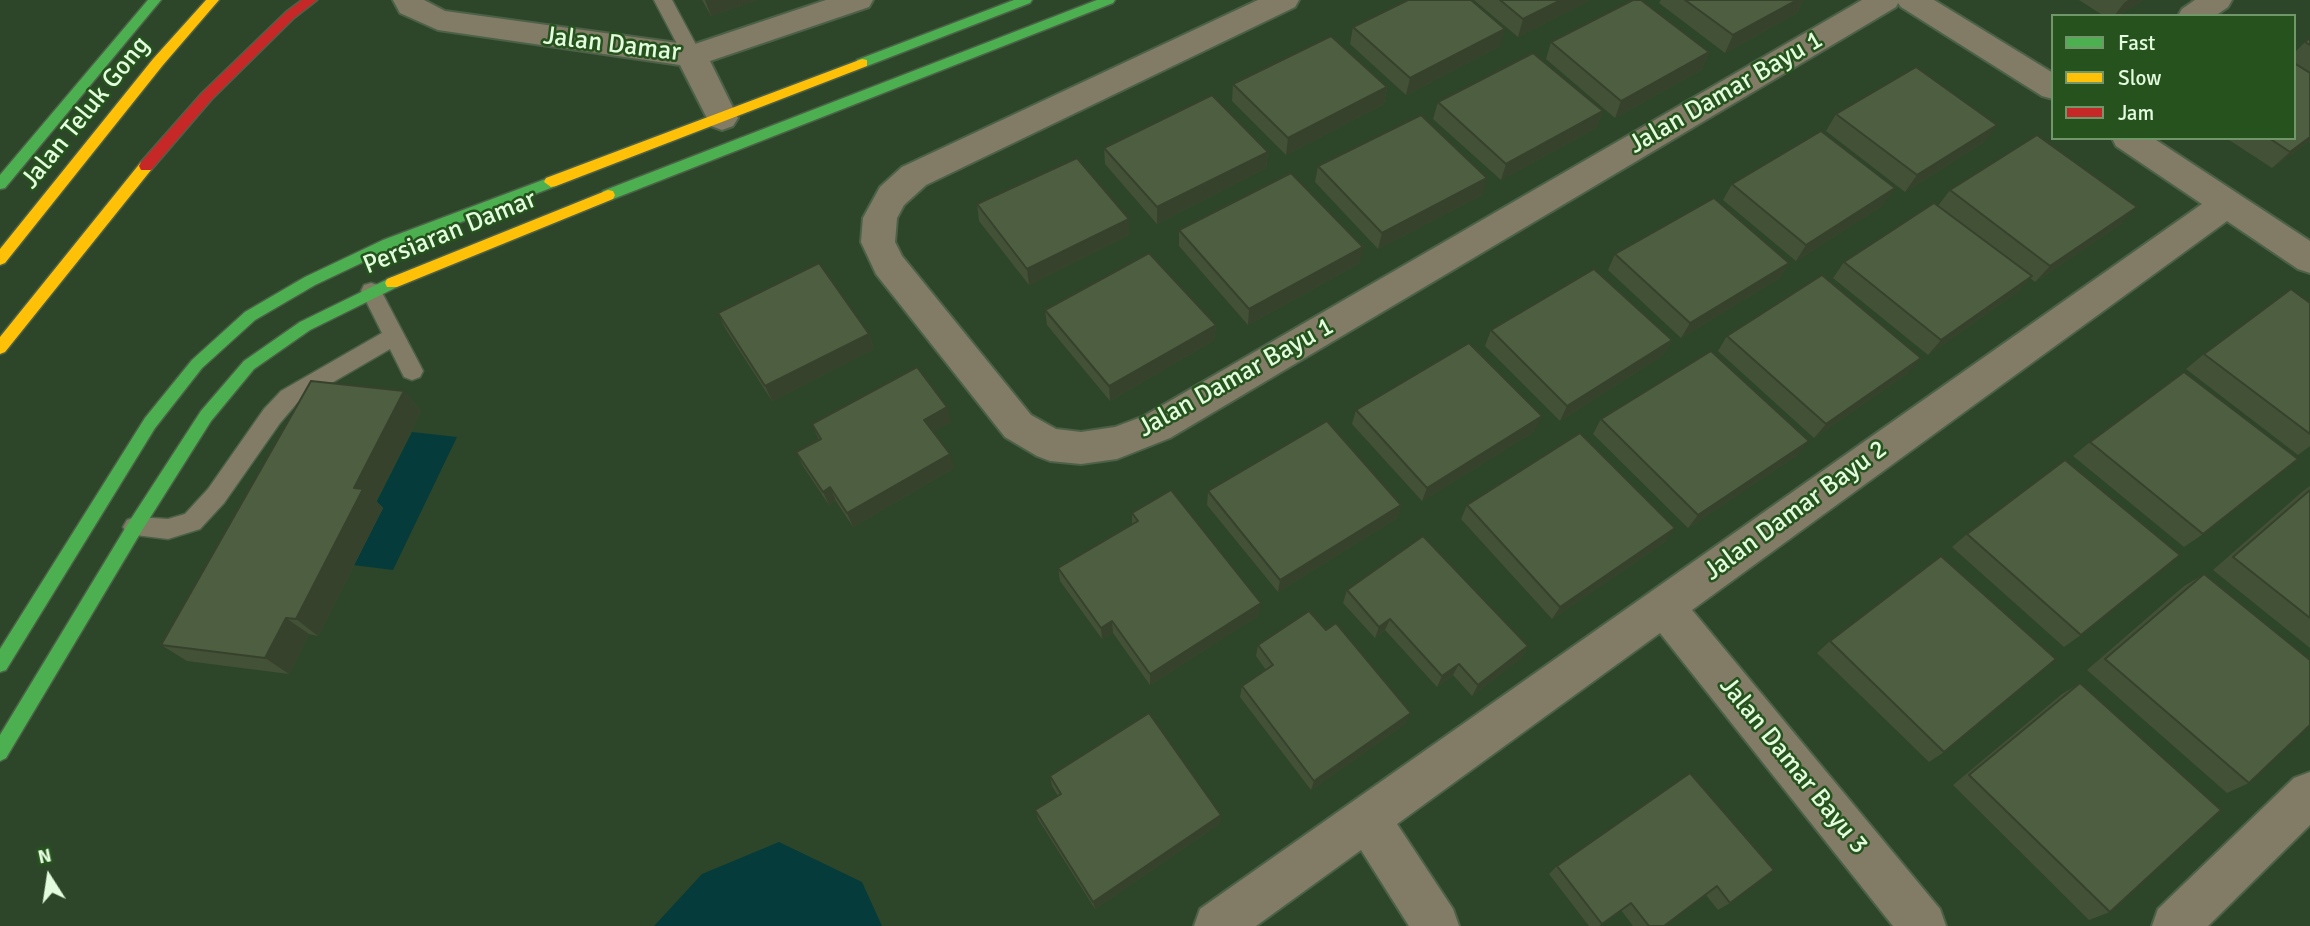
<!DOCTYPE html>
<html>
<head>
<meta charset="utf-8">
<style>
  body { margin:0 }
  #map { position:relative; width:2310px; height:926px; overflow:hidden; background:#2d4629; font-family:Signika,sans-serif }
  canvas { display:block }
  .legend { position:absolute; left:2051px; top:14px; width:245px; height:126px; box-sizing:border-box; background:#25521d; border:2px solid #71966a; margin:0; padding:9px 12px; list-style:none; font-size:21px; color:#e2fcdd }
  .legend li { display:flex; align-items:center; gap:14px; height:35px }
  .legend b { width:35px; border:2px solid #71966a }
  .north { position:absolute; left:14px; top:842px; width:70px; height:70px; -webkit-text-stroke:5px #25521d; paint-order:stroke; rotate:348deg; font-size:19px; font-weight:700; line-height:28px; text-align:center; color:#e2fcdd }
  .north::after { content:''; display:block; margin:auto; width:24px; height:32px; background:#e2fcdd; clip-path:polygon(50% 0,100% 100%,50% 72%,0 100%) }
</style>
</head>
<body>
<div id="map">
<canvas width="2310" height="926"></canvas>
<ul class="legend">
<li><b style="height:9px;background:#4caf50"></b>Fast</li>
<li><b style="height:9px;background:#ffc107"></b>Slow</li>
<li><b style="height:9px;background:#c62828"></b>Jam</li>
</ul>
<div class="north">N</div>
</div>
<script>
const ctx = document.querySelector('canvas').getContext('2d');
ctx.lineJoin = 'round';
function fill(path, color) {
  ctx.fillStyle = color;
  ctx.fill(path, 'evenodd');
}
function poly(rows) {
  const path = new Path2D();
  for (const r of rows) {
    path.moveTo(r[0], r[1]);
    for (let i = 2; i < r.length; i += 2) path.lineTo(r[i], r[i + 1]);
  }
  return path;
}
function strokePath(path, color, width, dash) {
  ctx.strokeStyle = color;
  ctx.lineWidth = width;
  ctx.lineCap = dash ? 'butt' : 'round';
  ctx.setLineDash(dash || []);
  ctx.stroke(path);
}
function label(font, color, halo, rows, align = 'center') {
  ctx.font = font + ' Signika,sans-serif';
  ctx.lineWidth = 5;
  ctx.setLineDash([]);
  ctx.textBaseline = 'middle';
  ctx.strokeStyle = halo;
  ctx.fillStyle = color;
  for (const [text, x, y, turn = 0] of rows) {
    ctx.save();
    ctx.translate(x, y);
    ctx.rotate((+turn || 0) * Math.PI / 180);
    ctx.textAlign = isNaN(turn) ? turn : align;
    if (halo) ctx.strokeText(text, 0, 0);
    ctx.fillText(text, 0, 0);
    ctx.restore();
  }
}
const water = poly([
  [412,432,457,437,393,570,345,564],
  [779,842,862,882,882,926,654,926,702,874]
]);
const lane = poly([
  [654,0,672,0,702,56,700,61,686,61,654,0],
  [371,283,378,285,420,365,423,371,420,377,412,380,404,377,390,349,297,403,280,423,224,503,200,529,168,539,127,534,123,527,127,520,135,517,168,519,185,514,208,489,264,409,281,391,382,333,361,291,364,285,371,283]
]);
const street = poly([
  [393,0,424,0,445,11,692,45,826,0,873,0,869,7,710,61,738,118,733,126,722,130,711,126,680,65,438,30,400,13,393,0],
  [1258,0,1299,0,1295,7,926,185,904,205,897,218,895,242,902,256,1031,415,1056,429,1081,432,1115,427,1144,416,1862,0,1934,0,2053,73,2053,99,2042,96,1901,7,1898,3,1896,7,1170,438,1117,459,1081,464,1050,461,1037,456,1005,437,876,274,861,242,863,218,880,187,902,167,1258,0],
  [2195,0,2232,0,2228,7,2215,16,2178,16,2182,9,2195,0],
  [2112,138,2153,138,2310,241,2310,273,2298,269,2227,221,1692,610,1940,909,1946,926,1893,926,1660,633,1397,824,1453,909,1459,926,1409,926,1361,850,1256,926,1194,926,1200,909,2202,204,2116,146,2112,138],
  [2310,772,2310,825,2208,926,2152,926,2158,909,2294,778,2310,772]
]);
const fast = poly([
  [148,0,161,0,5,188,0,189,0,175,148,0],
  [1014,0,1032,0,1030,3,867,66,857,66,856,63,857,60,1014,0],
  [1097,0,1115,0,1113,3,613,199,603,199,601,195,603,191,1097,0],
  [551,177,556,178,558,182,556,186,393,248,315,285,255,320,202,368,155,428,6,670,0,672,0,649,145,418,192,360,245,312,305,277,383,240,551,177],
  [392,277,399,283,397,287,310,330,254,369,211,421,141,532,6,758,0,761,0,735,129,522,201,411,244,361,300,322,392,277]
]);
const slow = poly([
  [206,0,219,0,163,65,5,263,0,265,0,249,153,59,206,0],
  [862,59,867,60,867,66,556,186,551,187,544,182,546,178,862,59],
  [146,161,151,162,153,166,151,170,5,352,0,354,0,337,141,162,146,161],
  [608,190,613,191,615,195,613,199,397,287,387,287,385,283,387,279,608,190]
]);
const jam = poly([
  [302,0,317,0,294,18,212,99,151,170,141,170,139,166,141,162,202,93,286,12,302,0]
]);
const wall = poly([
  [702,0,758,0,711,16],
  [1474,0,1590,0,1518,37],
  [1661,0,1803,0,1797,13,1725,53,1659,3],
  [2079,0,2143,0,2117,16,2104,16],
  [1353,27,1500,46,1406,95,1350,44],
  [2310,38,2310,73,2294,63,2294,53,2305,42],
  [1551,42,1709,52,1701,70,1615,118,1546,59],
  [2310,73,2310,141,2272,168,2226,138,2294,138],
  [1233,84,1387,87,1384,104,1286,155,1232,101],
  [1438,102,1603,111,1596,128,1501,180,1433,119],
  [1836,114,1984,142,1905,192,1826,131],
  [1104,148,1268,152,1266,168,1157,224,1105,164],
  [1318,166,1482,195,1378,249,1315,182],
  [1732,184,1883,205,1796,261,1723,200],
  [1950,190,2122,223,2035,282,2030,278,2017,292,1928,355,1833,278,1844,262,1938,206],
  [977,204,1129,235,1029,285,979,221],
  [1179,230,1360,263,1248,325,1179,246],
  [1615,254,1789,263,1778,279,1681,338,1608,270],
  [2310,303,2310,446,2298,455,2186,369,2204,354],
  [1045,310,1216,325,1214,340,1110,401,1047,325],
  [718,313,869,334,874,349,772,401,725,328],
  [1491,330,1672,340,1663,355,1560,421,1485,346],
  [1727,336,1908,373,1814,438,1718,351],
  [404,391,421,411,376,501,383,508,318,636,309,634,289,674,187,661,161,645],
  [1356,410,1535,431,1422,501,1352,424],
  [1601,419,1797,455,1688,528,1593,434],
  [951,422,933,431,954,468,853,527,836,501,829,505,803,466,796,452,819,440,812,424],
  [2090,442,2203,534,2184,547,2073,456],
  [2310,486,2310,648,2213,570,2303,491],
  [1208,491,1401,505,1397,518,1278,592,1207,505],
  [1467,505,1666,541,1552,619,1461,519],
  [1132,513,1259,615,1150,685,1113,633,1102,639,1060,581,1058,568,1132,524],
  [1967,534,2081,635,2064,647,1952,547],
  [2204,574,2249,783,2227,793,2087,670,2184,586],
  [1347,590,1528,646,1521,658,1472,696,1453,675,1437,687,1385,630,1375,638,1343,603],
  [1830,641,1944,752,1929,762,1817,653],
  [1258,645,1406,723,1311,790,1240,697,1242,686,1266,670,1256,656],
  [2080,683,2110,912,2089,920,1953,785,2062,694],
  [1690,773,1730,903,1718,910,1706,895,1664,926,1633,926,1621,910,1599,926,1589,926,1549,874,1557,866],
  [1050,776,1221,815,1219,824,1095,909,1038,819,1035,810,1058,796,1052,786]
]);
const shadedWall = poly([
  [705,0,758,0,711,16],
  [1561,0,1590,0,1518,37,1523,19],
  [1797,0,1803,0,1797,13,1725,53,1733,35],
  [2128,0,2143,0,2117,16,2114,16,2124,3],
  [1505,29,1500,46,1406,95,1410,78],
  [1709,52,1701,70,1615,118,1621,101],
  [1387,87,1384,104,1286,155,1288,138],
  [1603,111,1596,128,1501,180,1506,164],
  [1997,125,1984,142,1905,192,1917,175],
  [2310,137,2310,141,2272,168,2290,152],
  [1268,152,1266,168,1157,224,1157,207],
  [1487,178,1482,195,1378,249,1382,233],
  [1895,188,1883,205,1796,261,1806,245],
  [2137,207,2122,223,2035,282,2050,266],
  [1129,219,1129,235,1029,285,1027,269],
  [1363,247,1360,263,1248,325,1249,309],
  [1789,263,1778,279,1681,338,1690,323],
  [2032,276,2017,292,1928,355,1941,340],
  [1216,325,1214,340,1110,401,1109,386],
  [869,334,874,349,772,401,765,386],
  [1672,340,1663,355,1560,421,1567,406],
  [1921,358,1908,373,1814,438,1826,424],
  [404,391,421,411,376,501,383,508,318,636,296,619,354,488],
  [947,407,951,422,928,434,924,420],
  [1542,416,1535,431,1422,501,1427,488],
  [1809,441,1797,455,1688,528,1698,515],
  [950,454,954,468,853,527,847,513],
  [830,487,836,501,829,505,823,492],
  [1401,505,1397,518,1278,592,1280,580],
  [1675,528,1666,541,1552,619,1560,607],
  [1261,603,1259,615,1150,685,1150,674],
  [286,618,309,634,289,674,265,658],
  [1390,619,1385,630,1375,638,1379,627],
  [1112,621,1113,633,1102,639,1101,628],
  [1528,646,1521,658,1472,696,1478,685],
  [1459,664,1453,675,1437,687,1442,676],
  [1411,713,1406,723,1311,790,1314,781],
  [1221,815,1219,824,1095,909,1093,902]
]);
const building = poly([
  [1408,0,1471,0,1505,29,1410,78,1353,27,1408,0],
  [1500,0,1561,0,1523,19,1500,0],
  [1633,0,1641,0,1709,52,1621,101,1551,42,1633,0],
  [1685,0,1797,0,1733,35,1685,0],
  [1331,36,1387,87,1288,138,1233,84,1331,36],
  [2310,38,2310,45,2305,42,2310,38],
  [1533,53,1603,111,1506,164,1438,102,1533,53],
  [2294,63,2310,73,2310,137,2290,152,2269,138,2294,138,2294,63],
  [1916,67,1997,125,1917,175,1836,114,1916,67],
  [1212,95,1268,152,1157,207,1104,148,1212,95],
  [1421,115,1487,178,1382,233,1318,166,1421,115],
  [1821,131,1895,188,1806,245,1732,184,1821,131],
  [2037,135,2137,207,2050,266,1950,190,2037,135],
  [1077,158,1129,219,1027,269,977,204,1077,158],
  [1291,173,1363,247,1249,309,1179,230,1291,173],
  [1714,198,1789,263,1690,323,1615,254,1714,198],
  [1934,203,2032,276,1941,340,1844,262,1934,203],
  [1149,253,1216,325,1109,386,1045,310,1149,253],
  [819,263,869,334,765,386,718,313,819,263],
  [1594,269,1672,340,1567,406,1491,330,1594,269],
  [1822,275,1921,358,1826,424,1727,336,1822,275],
  [2291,289,2310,303,2310,434,2204,354,2291,289],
  [1469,343,1542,416,1427,488,1356,410,1469,343],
  [1711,351,1809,441,1698,515,1601,419,1711,351],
  [917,367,947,407,924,420,950,454,847,513,830,487,823,492,796,452,821,439,812,424,917,367],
  [2184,372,2298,459,2203,534,2090,442,2184,372],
  [311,381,404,391,354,488,363,489,296,619,286,618,265,658,161,645,311,381],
  [1327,421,1401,505,1280,580,1208,491,1327,421],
  [1580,433,1675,528,1560,607,1467,505,1580,433],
  [2065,460,2180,555,2081,635,1967,534,2065,460],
  [1171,490,1261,603,1150,674,1112,621,1101,628,1058,568,1138,521,1132,513,1171,490],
  [2310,490,2310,618,2233,557,2310,490],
  [1423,536,1528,646,1478,685,1459,664,1442,676,1390,619,1379,627,1347,590,1423,536],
  [1941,556,2056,659,1944,752,1830,641,1941,556],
  [2204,574,2310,660,2310,725,2249,783,2105,659,2204,574],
  [1309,611,1326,630,1336,623,1411,713,1314,781,1242,686,1273,665,1258,645,1309,611],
  [2080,683,2221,810,2110,912,1969,775,2080,683],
  [1149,713,1221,815,1093,902,1035,810,1061,794,1050,776,1149,713],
  [1690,773,1774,870,1730,903,1717,886,1664,926,1649,926,1631,903,1602,924,1557,866,1690,773]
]);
const streetNames = [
  ["Jalan Damar",612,45,7],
  ["Jalan Damar Bayu 1",1726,93,-30],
  ["Jalan Teluk Gong",86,113,-51],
  ["Persiaran Damar",450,233,-22],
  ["Jalan Damar Bayu 1",1236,378,-29],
  ["Jalan Damar Bayu 2",1796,511,-36],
  ["Jalan Damar Bayu 3",1793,766,51]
];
fill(water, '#063b3b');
strokePath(lane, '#4c6148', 3);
strokePath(street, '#4c6148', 4);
strokePath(fast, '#4c6148', 3);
strokePath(slow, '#4c6148', 3);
strokePath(jam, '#4c6148', 3);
fill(lane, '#827c67');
fill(street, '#827c67');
fill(fast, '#4caf50');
fill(slow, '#ffc107');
fill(jam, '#c62828');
fill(wall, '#435137');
fill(shadedWall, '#37422d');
fill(building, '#4e5e40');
strokePath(building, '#37422d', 2);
label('26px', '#e2fcdd', '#25521d', streetNames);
</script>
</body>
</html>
